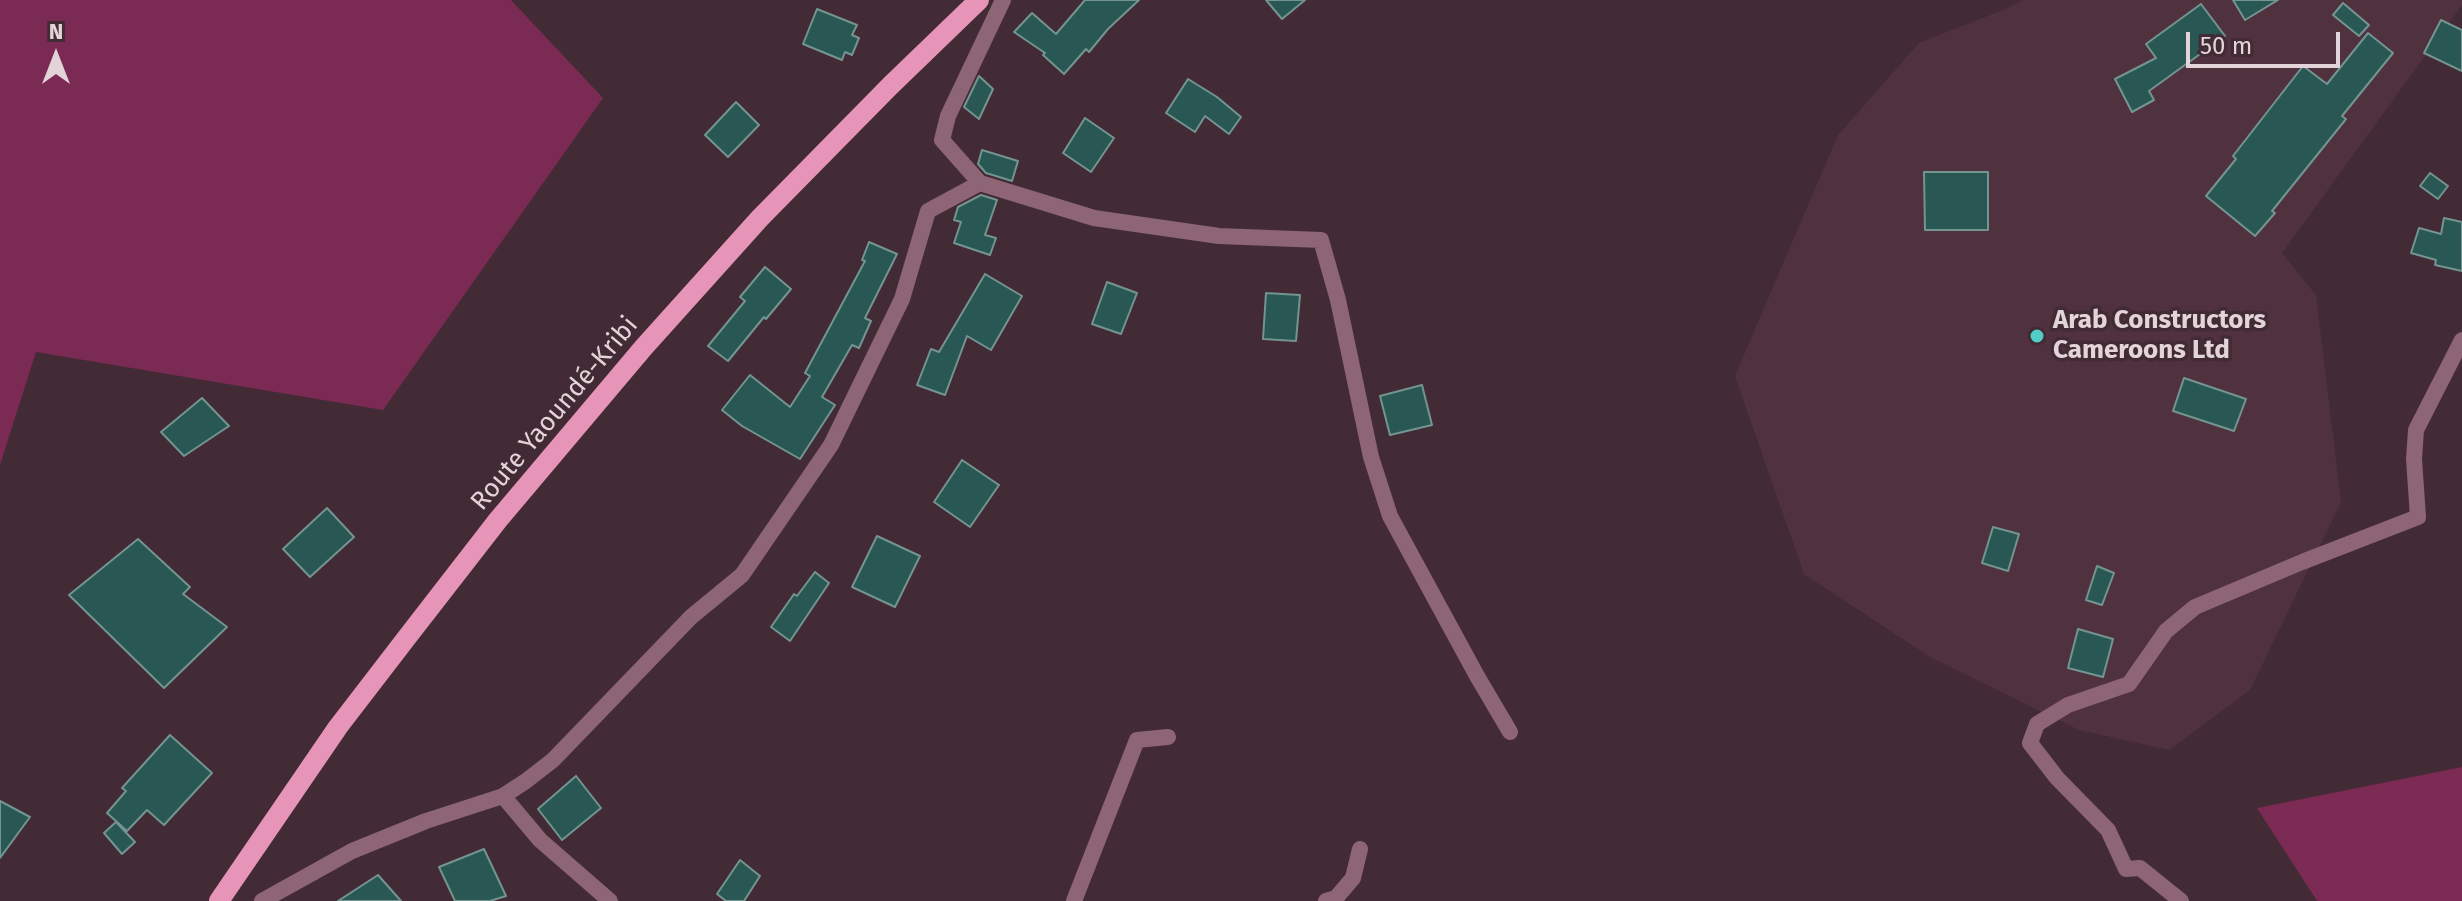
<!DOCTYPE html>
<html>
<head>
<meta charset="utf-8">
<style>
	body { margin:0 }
	#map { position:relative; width:2462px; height:901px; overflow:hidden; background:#422b34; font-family:"Fira Sans",sans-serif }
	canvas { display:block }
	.north { position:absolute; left:16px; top:16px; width:80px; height:80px; -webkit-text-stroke:6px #422b34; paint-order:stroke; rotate:0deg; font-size:22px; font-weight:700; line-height:32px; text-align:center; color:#e3d4da }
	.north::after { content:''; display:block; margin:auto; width:28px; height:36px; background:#e3d4da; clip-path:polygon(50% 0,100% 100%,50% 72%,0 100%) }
	.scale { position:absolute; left:2186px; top:32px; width:154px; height:36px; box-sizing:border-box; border:4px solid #e3d4da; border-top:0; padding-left:10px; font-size:24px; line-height:28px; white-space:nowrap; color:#e3d4da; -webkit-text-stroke:6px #422b34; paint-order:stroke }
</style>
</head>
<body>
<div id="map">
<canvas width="2462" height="901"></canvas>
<div class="north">N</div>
<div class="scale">50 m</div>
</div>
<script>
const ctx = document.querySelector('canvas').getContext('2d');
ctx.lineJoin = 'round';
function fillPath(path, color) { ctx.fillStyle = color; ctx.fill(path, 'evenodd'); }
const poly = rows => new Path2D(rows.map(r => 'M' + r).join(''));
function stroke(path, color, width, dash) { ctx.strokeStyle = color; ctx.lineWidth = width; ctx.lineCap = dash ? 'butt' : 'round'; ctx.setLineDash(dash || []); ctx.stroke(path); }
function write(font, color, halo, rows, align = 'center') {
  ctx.font = font + ' "Fira Sans",sans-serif'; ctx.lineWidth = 7; ctx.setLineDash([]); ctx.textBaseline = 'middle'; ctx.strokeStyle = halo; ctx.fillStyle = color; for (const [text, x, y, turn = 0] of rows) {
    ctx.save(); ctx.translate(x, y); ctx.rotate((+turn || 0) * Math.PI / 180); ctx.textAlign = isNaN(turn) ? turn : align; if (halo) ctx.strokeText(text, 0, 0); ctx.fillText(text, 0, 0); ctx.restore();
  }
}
fillPath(poly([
	[2023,0,2462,0,2462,5,2282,253,2316,295,2341,502,2250,690,2169,750,2079,730,1930,657,1804,574,1735,376,1838,135,1919,43,2008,8]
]), '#50323f');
fillPath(poly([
	[0,0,511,0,603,98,383,410,36,352,0,465],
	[2462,767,2462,901,2317,901,2257,808]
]), '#7b2b53');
const building = poly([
	[1085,0,1139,0,1108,29,1089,52,1086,49,1064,74,1043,55,1045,53,1014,32,1032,13,1056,34,1085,0],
	[1266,0,1305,0,1282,19,1266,0],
	[2233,0,2278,0,2245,20,2233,0],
	[2343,3,2369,25,2359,36,2333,15,2343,3],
	[2201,4,2225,36,2149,91,2154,100,2132,112,2115,79,2156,58,2146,44,2201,4],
	[817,9,857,25,852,35,859,38,852,55,845,52,842,60,803,44,817,9],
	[2441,20,2462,30,2462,71,2424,53,2441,20],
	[2368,33,2393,53,2342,116,2346,119,2272,211,2275,213,2255,236,2206,196,2236,159,2233,156,2303,66,2327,84,2368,33],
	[979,76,993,89,979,119,964,107,979,76],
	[1188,79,1217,97,1241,117,1229,134,1205,116,1195,132,1166,113,1188,79],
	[736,102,759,125,728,157,705,135,736,102],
	[1085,118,1114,138,1091,172,1063,153,1085,118],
	[982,150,1018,161,1012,181,986,173,978,164,982,150],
	[1924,172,1988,172,1988,230,1925,230,1924,172],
	[2430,173,2448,186,2438,199,2420,186,2430,173],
	[981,195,997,200,985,235,996,238,990,255,954,243,961,222,954,220,958,207,981,195],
	[2444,218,2462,222,2462,271,2435,265,2436,260,2411,253,2419,228,2441,234,2444,218],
	[869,242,897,254,865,318,871,321,859,348,852,345,822,397,835,405,800,459,742,426,722,410,750,375,790,407,810,376,805,373,865,261,862,260,869,242],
	[765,267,791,289,766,319,764,317,728,361,708,346,745,301,740,297,765,267],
	[985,274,1022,296,991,350,967,336,945,395,917,385,931,349,939,352,985,274],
	[1107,282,1137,293,1121,334,1092,324,1107,282],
	[1266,293,1300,295,1296,341,1263,339,1266,293],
	[2184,378,2246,399,2234,431,2173,411,2184,378],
	[1422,385,1432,425,1390,435,1380,396,1422,385],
	[202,398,229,426,184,456,161,432,202,398],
	[962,460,999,485,970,527,934,502,962,460],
	[327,508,354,537,310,577,283,549,327,508],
	[1993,527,2019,534,2008,571,1982,563,1993,527],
	[877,536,920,556,895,607,852,587,877,536],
	[138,539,190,587,183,594,227,627,164,688,69,595,138,539],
	[2097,566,2114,573,2102,605,2086,600,2097,566],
	[815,572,829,583,790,641,771,627,794,594,797,596,815,572],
	[2078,629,2113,639,2103,677,2068,668,2078,629],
	[170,735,212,773,164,825,147,810,127,831,107,813,126,791,122,788,170,735],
	[576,776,601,808,562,840,538,809,576,776],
	[0,801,30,817,0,858,0,801],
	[116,822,135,842,122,854,104,833,116,822],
	[484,849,506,896,490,901,455,901,439,867,484,849],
	[740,860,760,876,744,901,726,901,717,894,740,860],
	[378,875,401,901,338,901,378,875]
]);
fillPath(building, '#295754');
stroke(building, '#739491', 2);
stroke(poly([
	[1003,0,948,116,942,140,980,183,1094,218,1219,236,1321,240,1338,300,1371,457,1390,516,1477,676,1510,732],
	[503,796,540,840,610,901],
	[262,901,352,851,426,821,503,796,526,781,553,760,691,617,742,575,831,445,902,299,928,211,980,183],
	[1074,901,1137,740,1168,737],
	[1326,901,1336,898,1353,878,1360,849],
	[2181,901,2140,868,2126,869,2108,830,2057,778,2030,743,2037,724,2068,705,2129,684,2166,631,2195,607,2302,562,2418,517,2414,459,2416,430,2462,340]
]), '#8d6575', 16);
stroke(poly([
	[219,901,338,727,408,636,498,520,644,347,760,218,890,86,979,0]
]), '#e694b7', 20);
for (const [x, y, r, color] of [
	[2037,336,8,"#54cdc7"]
]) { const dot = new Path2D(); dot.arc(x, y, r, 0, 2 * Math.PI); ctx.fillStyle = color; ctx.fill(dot); stroke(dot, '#422b34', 3); }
write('bold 26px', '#e3d4da', '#422b34', [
	["Arab Constructors",2053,321],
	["Cameroons Ltd",2053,351]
], 'left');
write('26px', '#e3d4da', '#422b34', [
	["Route Yaoundé-Kribi",555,414,-50]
]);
</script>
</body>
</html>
